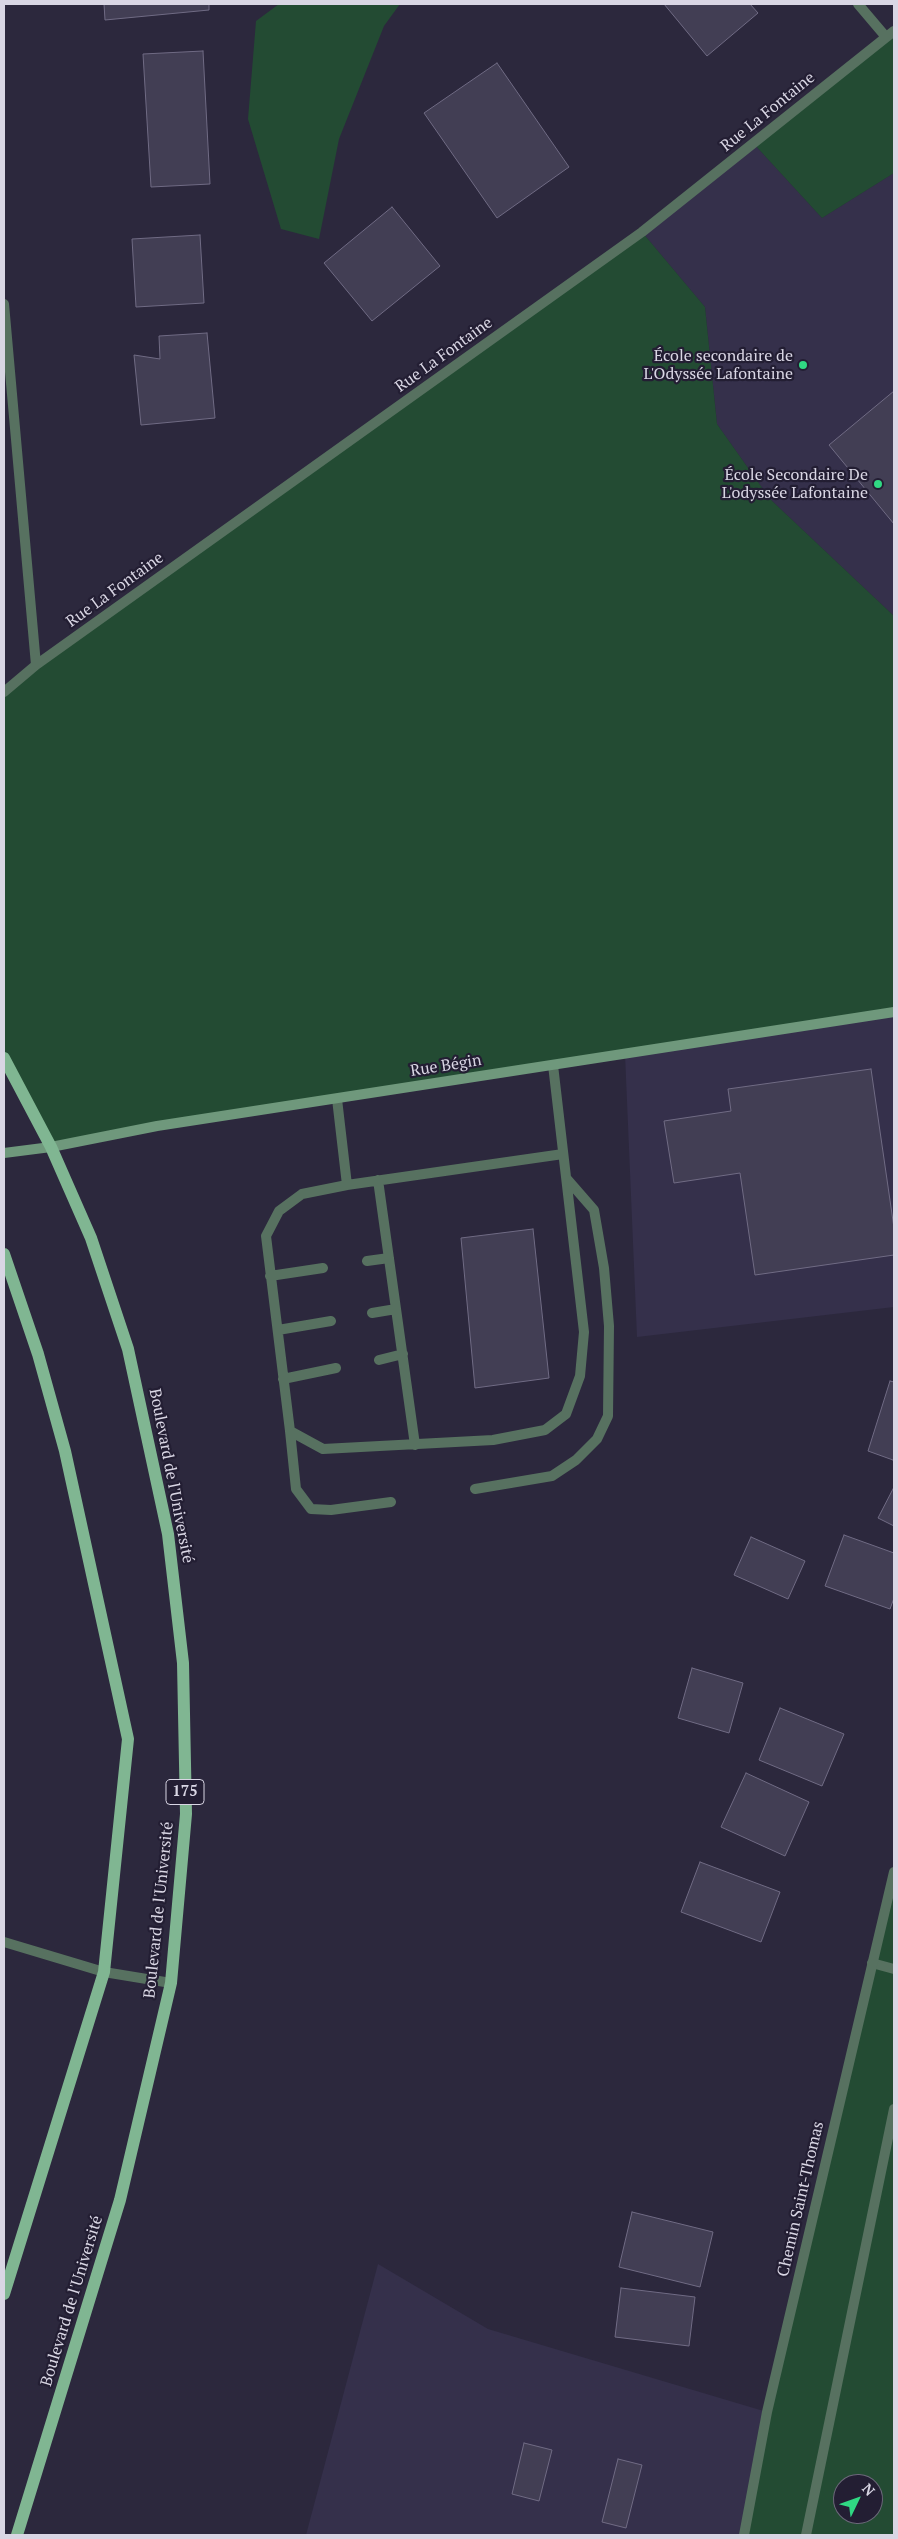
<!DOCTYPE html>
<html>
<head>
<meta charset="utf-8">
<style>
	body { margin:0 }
	#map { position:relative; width:898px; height:2539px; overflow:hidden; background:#2c283d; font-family:"PT Serif",serif }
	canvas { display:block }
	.frame { position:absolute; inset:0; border:5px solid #d9d6e4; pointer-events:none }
	.north { position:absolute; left:833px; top:2474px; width:50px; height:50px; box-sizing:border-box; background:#231e33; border:1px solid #6c687a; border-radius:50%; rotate:48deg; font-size:14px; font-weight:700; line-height:20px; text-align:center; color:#d9d6e4 }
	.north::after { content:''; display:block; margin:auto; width:18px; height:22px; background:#30d883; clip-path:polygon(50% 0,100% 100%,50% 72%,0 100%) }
</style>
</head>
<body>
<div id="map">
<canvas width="898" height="2539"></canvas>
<div class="frame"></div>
<div class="north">N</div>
</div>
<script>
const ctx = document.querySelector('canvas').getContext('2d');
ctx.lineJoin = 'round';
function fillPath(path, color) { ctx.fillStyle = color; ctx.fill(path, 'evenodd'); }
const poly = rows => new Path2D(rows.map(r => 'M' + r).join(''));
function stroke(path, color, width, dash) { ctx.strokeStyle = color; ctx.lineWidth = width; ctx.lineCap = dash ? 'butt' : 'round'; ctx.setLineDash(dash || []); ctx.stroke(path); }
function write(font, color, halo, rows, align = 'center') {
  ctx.font = font + ' "PT Serif",serif'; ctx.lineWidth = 4.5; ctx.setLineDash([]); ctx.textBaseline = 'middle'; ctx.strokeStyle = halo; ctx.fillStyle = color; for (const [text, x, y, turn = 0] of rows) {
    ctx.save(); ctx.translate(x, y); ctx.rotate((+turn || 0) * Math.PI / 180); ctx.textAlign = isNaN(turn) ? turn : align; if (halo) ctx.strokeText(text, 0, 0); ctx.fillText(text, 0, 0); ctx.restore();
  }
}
fillPath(poly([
	[753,143,822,218,894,173,894,616,770,499,717,424,705,307,642,232],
	[894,1012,894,1307,637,1337,625,1054],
	[378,2264,488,2329,767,2412,744,2535,306,2535]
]), '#35304b');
fillPath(poly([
	[279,4,400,4,384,26,339,139,319,239,281,229,248,119,256,21],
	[894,31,894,173,822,218,753,143],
	[642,232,705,307,717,424,770,499,894,616,894,1012,51,1147,4,1058,4,692],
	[894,1872,894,2535,742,2535],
	[843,2484,873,2484,873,2514,843,2514]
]), '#234b33');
const building = poly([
	[104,4,209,4,209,10,105,20,104,4],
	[664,4,750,4,758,13,707,56,664,4],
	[203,51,210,184,151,187,143,54,203,51],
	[497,63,569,167,497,218,424,113,497,63],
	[392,207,440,266,372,321,324,263,392,207],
	[200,235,204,303,136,307,132,239,200,235],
	[207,333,215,418,141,425,134,355,160,359,159,336,207,333],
	[894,391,894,524,829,445,894,391],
	[871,1069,894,1228,894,1255,755,1275,740,1173,674,1183,664,1121,731,1111,728,1089,871,1069],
	[533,1229,549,1378,475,1388,461,1238,533,1229],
	[890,1381,894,1382,894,1462,893,1460,868,1451,890,1381],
	[894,1487,894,1526,878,1518,894,1487],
	[844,1535,894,1553,894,1598,890,1609,825,1586,844,1535],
	[751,1537,805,1561,788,1599,734,1575,751,1537],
	[692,1668,743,1683,729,1733,678,1718,692,1668],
	[780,1708,844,1734,822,1786,759,1760,780,1708],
	[746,1773,809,1802,785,1856,721,1827,746,1773],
	[700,1862,780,1892,761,1942,681,1912,700,1862],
	[632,2212,713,2232,700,2287,619,2267,632,2212],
	[621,2288,695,2297,689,2346,615,2337,621,2288],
	[524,2443,552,2450,539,2501,512,2494,524,2443],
	[618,2459,642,2465,626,2528,602,2522,618,2459]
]);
fillPath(building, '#423e54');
stroke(building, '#706b84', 1);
stroke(poly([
	[337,1099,347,1185,302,1194,279,1211,266,1236,290,1431,323,1449,493,1440,545,1430,566,1414,580,1376,584,1332,553,1065],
	[378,1180,415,1445],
	[347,1185,563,1154],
	[367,1261,389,1258],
	[270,1276,323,1268],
	[372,1313,396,1309],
	[278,1330,331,1321],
	[379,1360,403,1354],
	[283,1379,336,1368],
	[290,1431,296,1489,311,1509,331,1510,391,1502],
	[475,1489,552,1476,576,1460,597,1439,608,1416,609,1326,604,1268,594,1210,567,1179],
	[4,1942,104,1972,171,1983],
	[872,1963,894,1969],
	[806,2535,894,2109]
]), '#577160', 10);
stroke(poly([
	[858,4,886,37],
	[4,304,36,665],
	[4,692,36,665,642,232,894,31],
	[744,2535,767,2412,894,1872]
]), '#577160', 10);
stroke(poly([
	[4,1153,51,1147,157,1126,894,1012]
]), '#6f987c', 10);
stroke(poly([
	[4,1058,51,1147,91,1238,128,1349,168,1534,183,1663,186,1814,171,1983,120,2200,17,2535],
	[4,1254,38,1354,65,1451,128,1739,104,1972,4,2294]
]), '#80b692', 12);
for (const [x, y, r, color] of [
	[803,365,5,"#30d883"],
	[878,484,5,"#30d883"]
]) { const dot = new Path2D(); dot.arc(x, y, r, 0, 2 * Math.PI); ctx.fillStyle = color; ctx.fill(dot); stroke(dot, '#231e33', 2); }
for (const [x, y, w] of [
	[185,1792,38]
]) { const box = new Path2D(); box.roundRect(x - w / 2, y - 12.5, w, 25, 4); ctx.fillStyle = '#231e33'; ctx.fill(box); stroke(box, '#d9d6e4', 1); }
write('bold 15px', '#d9d6e4', null, [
	["175",185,1792]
]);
write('16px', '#d9d6e4', '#231e33', [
	["Rue La Fontaine",768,112,-39],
	["Rue La Fontaine",444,355,-36],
	["Rue La Fontaine",115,590,-36],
	["Rue Bégin",446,1066,-9],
	["Boulevard de l'Université",171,1476,79],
	["Boulevard de l'Université",159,1910,-84],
	["Chemin Saint-Thomas",801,2199,-77],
	["Boulevard de l'Université",72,2301,-73]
]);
write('16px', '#d9d6e4', '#231e33', [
	["École secondaire de",793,356],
	["L'Odyssée Lafontaine",793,374],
	["École Secondaire De",868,475],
	["L'odyssée Lafontaine",868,493]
], 'right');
</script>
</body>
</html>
